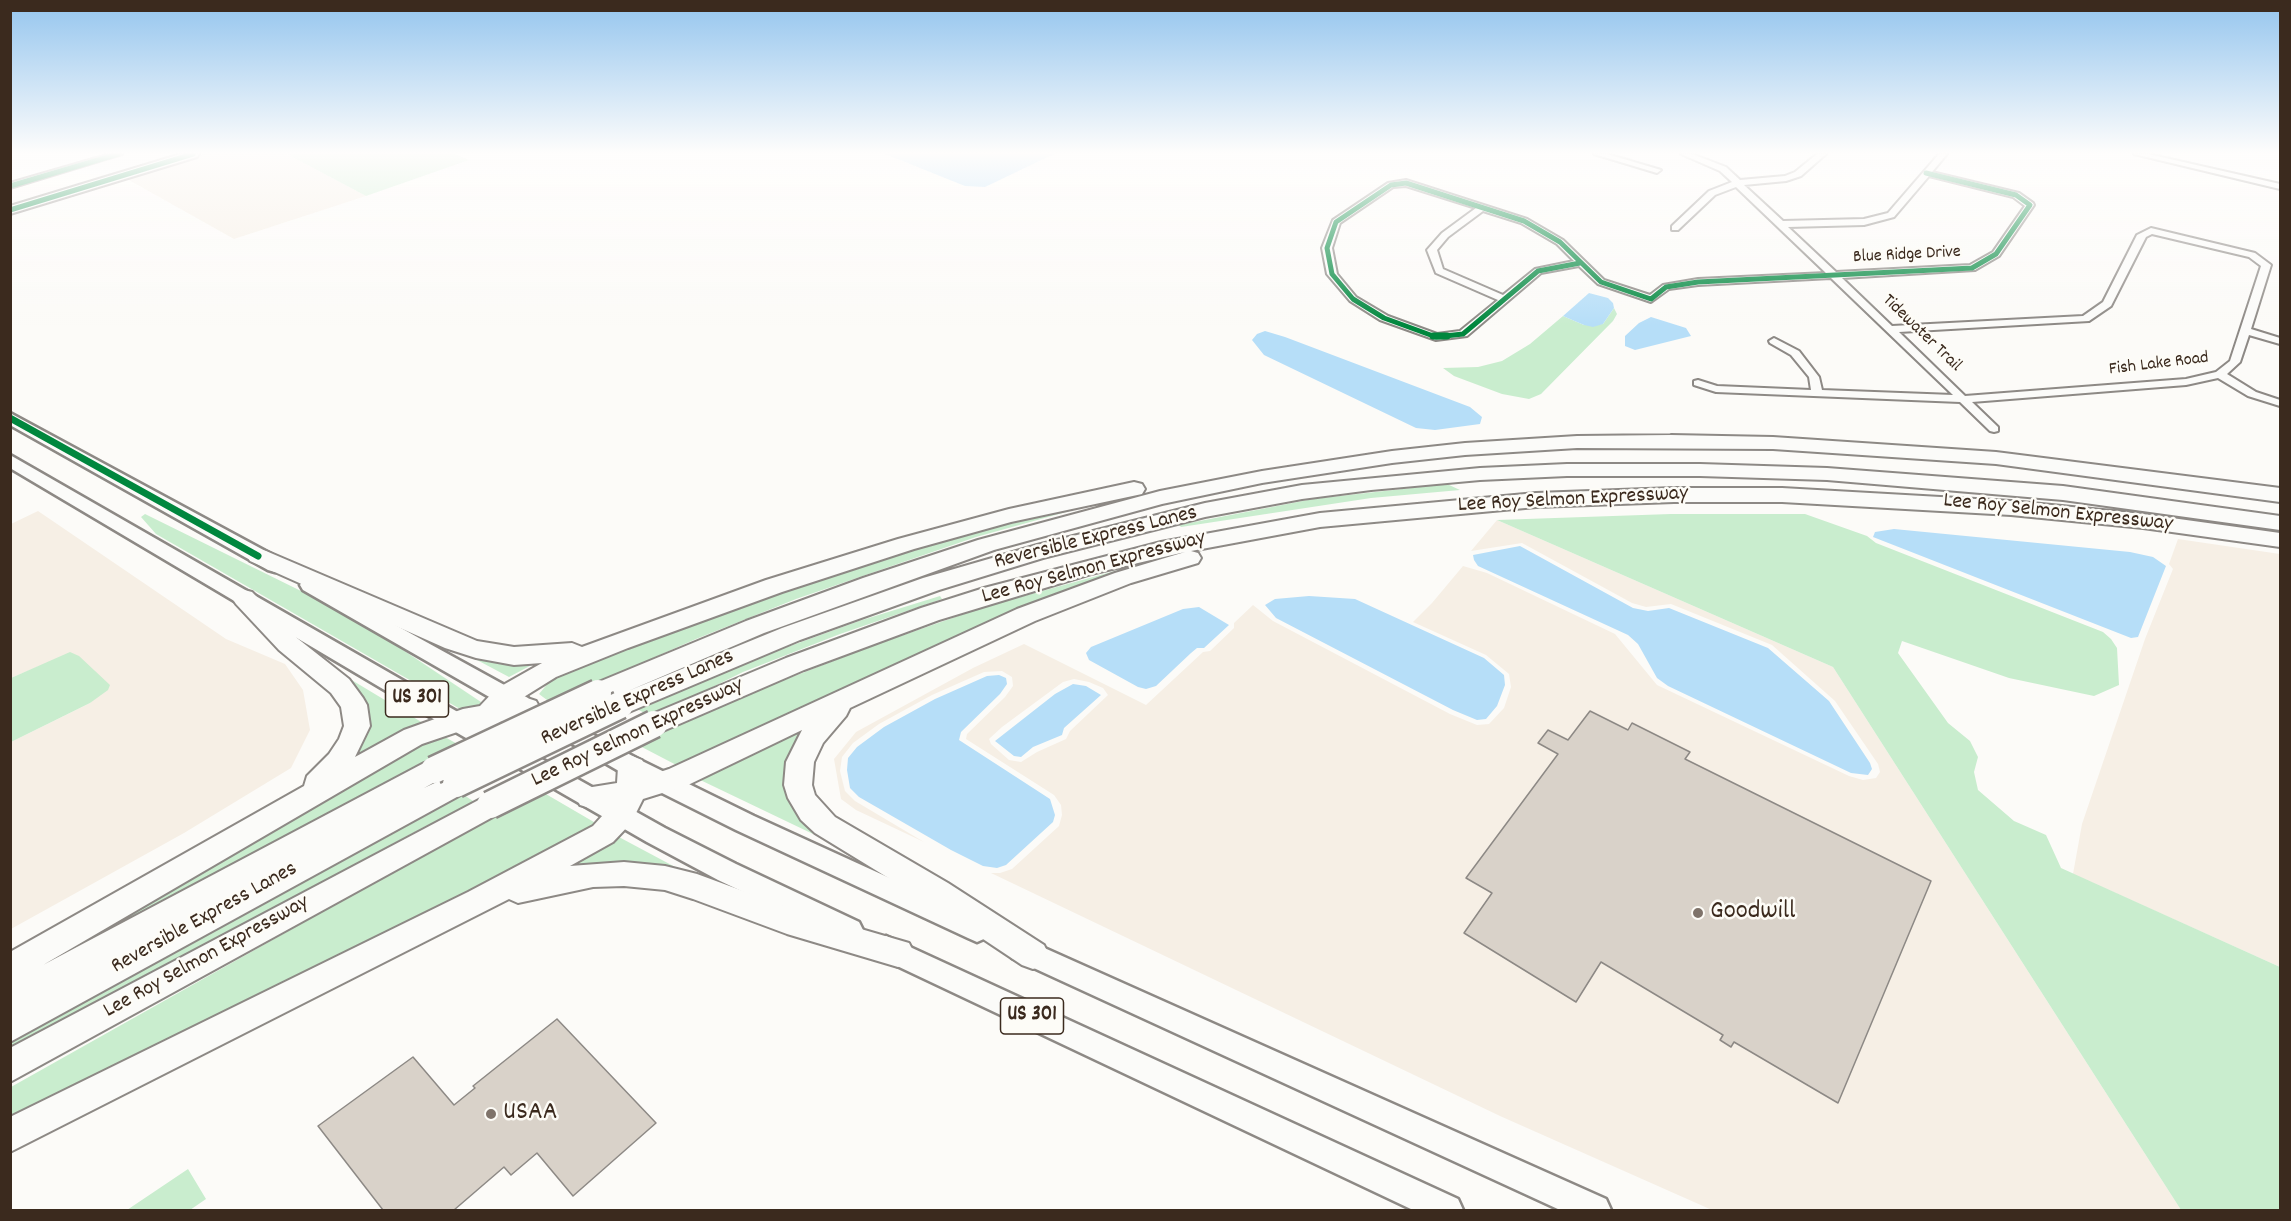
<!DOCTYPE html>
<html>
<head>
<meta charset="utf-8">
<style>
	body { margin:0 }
	#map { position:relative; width:2291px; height:1221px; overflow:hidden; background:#fcfbf8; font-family:Dekko,sans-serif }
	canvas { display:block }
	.frame { position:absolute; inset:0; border:12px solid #3b2a1e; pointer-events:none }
</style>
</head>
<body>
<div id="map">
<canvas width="2291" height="1221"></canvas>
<div class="frame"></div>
</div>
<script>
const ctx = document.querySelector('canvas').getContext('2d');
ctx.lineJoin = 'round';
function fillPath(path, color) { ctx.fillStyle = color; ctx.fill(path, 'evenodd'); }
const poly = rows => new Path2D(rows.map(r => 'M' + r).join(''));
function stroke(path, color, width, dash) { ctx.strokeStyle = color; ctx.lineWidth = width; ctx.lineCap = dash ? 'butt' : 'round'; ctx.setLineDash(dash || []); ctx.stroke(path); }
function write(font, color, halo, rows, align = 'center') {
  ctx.font = font + ' Dekko,sans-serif'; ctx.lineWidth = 5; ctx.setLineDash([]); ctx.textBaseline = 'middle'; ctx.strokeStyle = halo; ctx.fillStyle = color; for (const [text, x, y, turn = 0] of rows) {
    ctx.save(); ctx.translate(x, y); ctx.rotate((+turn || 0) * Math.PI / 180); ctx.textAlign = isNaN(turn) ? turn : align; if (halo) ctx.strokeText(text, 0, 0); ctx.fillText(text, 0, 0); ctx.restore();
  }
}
fillPath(poly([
	[205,154,287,154,366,196,234,239,127,179],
	[38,511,226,639,285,664,303,690,310,730,291,768,184,833,11,929,11,742,90,703,109,685,70,653,11,678,11,524],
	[1497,520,1833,667,2181,1210,1712,1210,1500,1116,991,873,1000,873,1012,869,1059,826,1062,815,1061,805,1054,795,966,739,967,734,1005,697,1013,686,1012,677,1002,671,984,672,932,695,879,724,853,743,842,757,840,771,845,791,855,801,924,842,856,810,841,799,834,759,856,732,973,668,1024,644,1146,705,1203,652,1210,651,1234,628,1234,623,1253,605,1273,621,1450,714,1477,725,1489,724,1504,708,1511,687,1509,674,1486,655,1413,622,1432,603,1463,566,1487,573,1615,634,1657,685,1849,776,1863,780,1876,778,1880,772,1878,764,1835,701,1772,645,1671,604,1646,607,1632,603,1522,543,1471,551],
	[1074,679,1089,682,1103,688,1108,695,1070,731,1066,739,1037,752,1021,762,1009,760,991,744,989,739,1002,727,1063,682],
	[2178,539,2280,554,2280,967,2073,874,2082,824,2145,639,2173,569,2169,564]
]), '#f6efe5');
fillPath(poly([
	[287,154,455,154,469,160,366,196],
	[1614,308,1617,314,1613,321,1541,394,1529,399,1502,394,1454,376,1443,368,1478,367,1502,361,1530,344,1563,316,1584,325,1603,324],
	[1447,484,1460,490,1371,498,1181,527,1179,525,1313,499],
	[1113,499,976,537,796,599,696,639,551,703,539,694,554,676,833,569,950,535],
	[145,514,301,591,394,644,481,702,480,705,460,709,156,534,141,517],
	[1671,514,1805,514,1867,536,1876,543,2103,632,2111,639,2117,648,2119,685,2094,696,2009,678,1902,641,1898,653,1948,723,1970,741,1978,757,1974,772,1978,790,2014,821,2046,835,2061,868,2280,967,2280,1210,2181,1210,1833,667,1497,520],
	[1133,566,1137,570,684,769,636,744,756,691,869,647,984,607],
	[940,596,942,599,840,634,743,672,652,717,637,709,768,654,859,621],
	[70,652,79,656,110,685,108,690,90,703,11,742,11,678],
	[484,655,541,660,509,677,477,660],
	[345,676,423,723,342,768,348,760],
	[811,719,797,751,820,828,813,834,694,777],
	[434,731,461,746,331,811,11,984],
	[539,790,599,825,11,1130,11,1087],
	[461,793,476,803,422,828,11,1049,11,1042,354,850],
	[617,836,692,876,553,869],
	[188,1169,206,1199,190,1210,127,1210]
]), '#c9edce');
fillPath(poly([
	[885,154,1054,154,985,187,965,186],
	[1589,293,1608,298,1613,303,1614,308,1603,324,1593,327,1584,325,1563,316],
	[1651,317,1686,328,1691,336,1635,350,1625,346,1625,336,1639,323],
	[1265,331,1285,337,1470,407,1482,417,1480,424,1435,430,1416,428,1264,355,1252,340,1257,334],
	[1894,529,2130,552,2153,557,2166,566,2138,637,2131,638,1873,537,1875,532],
	[1520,546,1633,608,1648,611,1669,608,1768,648,1829,701,1870,763,1872,769,1868,775,1851,773,1668,686,1657,678,1638,644,1628,635,1478,566,1474,560,1473,555],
	[1309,596,1355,599,1484,658,1504,675,1505,685,1497,706,1486,719,1477,720,1453,710,1276,618,1265,605,1275,599],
	[1199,607,1229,625,1204,648,1197,648,1191,653,1156,686,1146,689,1138,687,1089,660,1086,653,1091,647,1183,609],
	[999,675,1006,678,1007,684,1000,694,961,732,959,740,1050,799,1055,815,1053,822,1006,865,997,868,983,866,951,850,859,797,850,788,847,770,848,758,857,747,884,727,935,699,987,676],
	[1073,684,1086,686,1101,695,1064,728,1062,735,1033,747,1021,757,1014,756,995,741,1055,694]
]), '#b6def8');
const building = poly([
	[1590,711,1628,730,1632,723,1690,752,1685,759,1931,881,1838,1103,1734,1042,1731,1047,1720,1040,1723,1035,1601,962,1576,1002,1464,933,1492,893,1466,878,1558,754,1538,743,1548,730,1568,740,1590,711],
	[557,1019,656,1123,573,1196,537,1153,511,1175,504,1167,454,1210,383,1210,318,1126,413,1057,454,1105,475,1088,473,1086,557,1019]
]);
fillPath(building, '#d9d2c9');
stroke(building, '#8d8985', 1.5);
const street = poly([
	[110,154,122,154,10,188,10,183,110,154],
	[1594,154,1607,154,1661,170,1657,173,1594,154],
	[1681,154,1692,154,1726,167,1740,180,1785,176,1795,172,1817,154,1826,154,1801,176,1786,181,1744,185,1783,221,1864,219,1888,213,1939,154,1947,154,1932,172,2019,193,2033,203,2034,205,1999,256,1975,270,1842,278,1892,326,2083,316,2103,302,2137,235,2151,228,2255,253,2271,265,2251,329,2280,338,2280,344,2249,335,2240,362,2227,374,2256,392,2280,400,2280,406,2248,396,2218,378,2186,385,1972,402,1998,427,1998,431,1994,432,1990,431,1960,402,1716,392,1694,385,1694,381,1698,380,1717,386,1811,390,1809,377,1791,355,1770,343,1769,341,1774,338,1799,351,1819,377,1822,390,1953,395,1831,278,1698,285,1669,289,1651,302,1598,284,1579,266,1541,273,1467,336,1436,340,1380,320,1350,301,1327,274,1322,248,1333,220,1388,183,1406,180,1527,219,1563,240,1604,280,1650,295,1663,285,1698,279,1826,273,1736,187,1715,195,1678,230,1672,230,1672,226,1709,191,1732,182,1720,171,1681,154],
	[1929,176,2013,197,2025,206,1993,252,1970,265,1836,272,1788,227,1864,225,1894,217,1929,176],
	[1406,186,1476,208,1442,233,1427,250,1436,273,1498,300,1460,331,1437,334,1388,316,1356,297,1337,274,1332,248,1340,223,1393,187,1406,186],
	[1483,211,1521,223,1557,244,1574,261,1535,269,1503,295,1443,269,1437,250,1448,237,1483,211],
	[2152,234,2249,257,2261,266,2230,361,2216,372,2186,379,1965,396,1899,332,2089,321,2111,306,2146,237,2152,234],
	[2134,154,2148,154,2280,184,2280,189,2134,154]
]);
const secondary = poly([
	[181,154,199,154,197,157,10,214,10,206,181,154]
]);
const primary = poly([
	[10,413,282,560,285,565,282,570,275,572,268,570,10,425,10,413],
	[10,455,463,715,665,828,736,864,859,922,863,930,859,938,850,942,841,938,718,880,647,842,447,727,10,468,10,455],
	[310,578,528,698,531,704,528,710,520,712,512,710,303,590,300,585,303,580,310,578],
	[558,716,640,760,754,816,986,922,990,930,986,938,977,942,968,938,736,830,624,774,550,731,546,725,550,719,558,716],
	[886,936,1458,1199,1463,1210,1413,1210,876,956,872,948,876,940,886,936],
	[1022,938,1606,1199,1611,1210,1560,1210,1012,958,1008,950,1012,942,1022,938]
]);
const highway = poly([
	[1671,435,1773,437,1996,452,2280,488,2280,502,1996,464,1773,449,1577,448,1465,455,1392,463,1262,483,1162,504,994,550,764,633,607,700,598,702,589,700,585,693,589,686,746,621,863,578,978,540,1160,491,1262,471,1392,451,1465,443,1577,436,1671,435],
	[1567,464,1700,464,1827,468,2063,486,2280,516,2280,530,2063,500,1827,480,1700,476,1567,476,1480,480,1371,490,1302,499,1205,517,1043,558,939,590,800,640,629,712,620,715,611,712,607,705,611,698,782,628,923,578,1037,545,1205,503,1302,485,1480,468,1567,464],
	[1134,482,1142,484,1145,489,1142,494,1011,522,914,549,782,592,628,648,556,677,519,700,527,698,536,701,540,708,536,715,500,722,492,743,483,746,474,743,470,736,472,727,422,744,43,965,424,763,434,759,444,763,448,770,444,777,424,788,456,773,466,776,470,784,466,792,10,1042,10,982,14,980,10,982,10,952,304,786,307,776,329,754,339,739,344,726,341,707,331,693,279,650,236,604,232,598,236,592,244,590,252,592,297,638,349,679,363,698,367,705,370,726,355,757,404,730,463,709,480,706,496,689,542,663,514,665,476,658,445,648,250,561,247,556,250,551,258,549,266,551,477,641,514,647,572,643,582,647,766,580,898,539,1009,509,1134,482],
	[1674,488,1782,488,2011,501,2143,514,2280,533,2280,547,2143,528,2011,515,1782,502,1674,502,1536,507,1320,527,1191,551,1198,553,1201,558,1198,563,1131,583,1035,621,850,708,846,716,823,743,814,762,812,785,815,795,835,817,948,883,1044,945,1049,955,1044,965,1033,969,1022,965,926,901,815,833,801,820,788,798,784,785,786,762,802,730,688,785,643,799,631,823,613,842,570,866,624,862,665,866,697,874,789,908,909,943,914,953,909,963,898,967,787,934,693,899,665,890,624,886,593,887,518,903,509,899,10,1152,10,1117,468,892,593,826,612,805,590,808,580,805,576,797,580,789,617,783,618,767,622,760,632,756,642,760,646,767,645,777,669,769,1017,609,1115,573,1185,552,1091,574,939,620,804,670,663,731,654,734,645,731,641,724,645,717,786,658,921,608,984,588,1161,542,1320,513,1536,493,1674,488],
	[490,794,500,797,504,805,500,813,10,1082,10,1048,490,794]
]);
stroke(street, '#8d8985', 4);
stroke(secondary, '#8d8985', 4);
stroke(primary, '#8d8985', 5);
stroke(highway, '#8d8985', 4);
fillPath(street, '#fbfbf9');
fillPath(secondary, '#fbfbf9');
fillPath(primary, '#fbfbf9');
fillPath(highway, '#fbfbf9');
const highwayBridge = poly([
	[434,770,598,693],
	[456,784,620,705],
	[490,805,654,724]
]);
stroke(highwayBridge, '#8d8985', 31, []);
stroke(highwayBridge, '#fbfbf9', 26);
stroke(poly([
	[10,186,118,154],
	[10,210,193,154],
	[1580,263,1538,271,1463,334,1436,337,1384,318,1353,299,1332,274,1327,248,1336,222,1391,185,1406,183,1524,221,1560,242,1601,282,1651,299,1666,287,1698,282,1972,268,1996,254,2030,205,2016,195,1926,173]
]), '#00873e', 5);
stroke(poly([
	[1433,336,1447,336],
	[10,418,258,556]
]), '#00873e', 7);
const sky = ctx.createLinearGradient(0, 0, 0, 325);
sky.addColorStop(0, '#94c5ee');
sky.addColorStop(0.47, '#fefdfc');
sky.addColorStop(1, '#fefdfc00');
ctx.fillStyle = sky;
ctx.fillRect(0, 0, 2291, 325);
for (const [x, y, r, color] of [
	[1698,913,6,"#7f736a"],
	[491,1114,6,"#7f736a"]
]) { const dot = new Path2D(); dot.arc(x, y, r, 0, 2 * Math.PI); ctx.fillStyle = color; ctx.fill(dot); stroke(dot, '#fdfcf7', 2); }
write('18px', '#3b2a1e', '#fdfcf7', [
	["Blue Ridge Drive",1907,256,-3],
	["Tidewater Trail",1921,334,44],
	["Fish Lake Road",2159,365,-7]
]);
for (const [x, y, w] of [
	[417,699,63],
	[1032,1016,63]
]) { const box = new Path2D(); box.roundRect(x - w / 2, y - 18, w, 36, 4.5); ctx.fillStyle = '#fdfcf7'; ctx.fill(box); stroke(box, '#3b2a1e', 1.5); }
write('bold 21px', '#3b2a1e', null, [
	["US 301",417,699],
	["US 301",1032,1016]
]);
write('22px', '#3b2a1e', '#fdfcf7', [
	["Lee Roy Selmon Expressway",1573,501,-3],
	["Lee Roy Selmon Expressway",2058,514,6],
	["Reversible Express Lanes",1096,539,-14],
	["Lee Roy Selmon Expressway",1094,569,-15],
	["Reversible Express Lanes",638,699,-24],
	["Lee Roy Selmon Expressway",638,734,-25],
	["Reversible Express Lanes",205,919,-29],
	["Lee Roy Selmon Expressway",207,958,-29]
]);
write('27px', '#3b2a1e', '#fdfcf7', [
	["Goodwill",1710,913],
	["USAA",503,1114]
], 'left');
</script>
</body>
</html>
